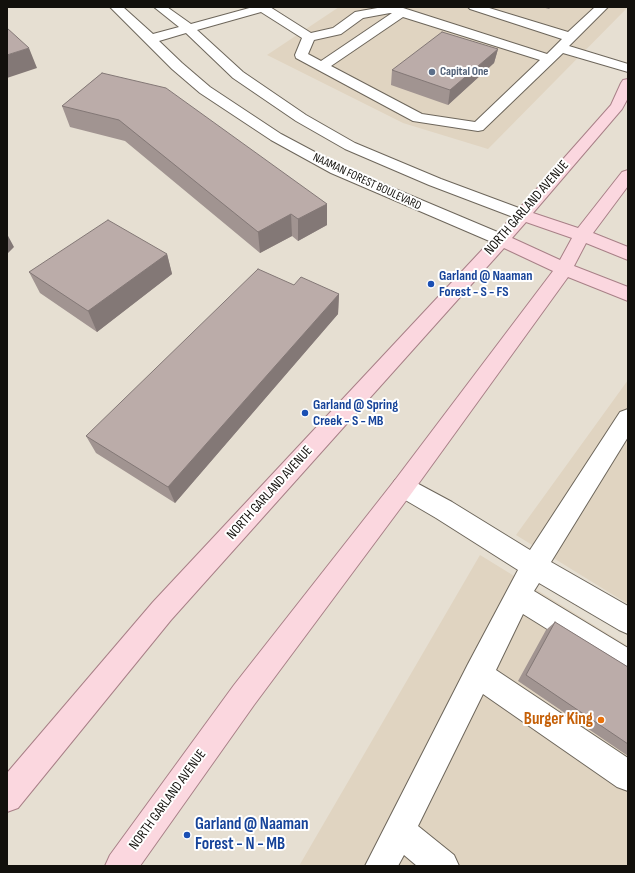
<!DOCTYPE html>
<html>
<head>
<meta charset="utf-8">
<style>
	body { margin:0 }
	#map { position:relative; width:635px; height:873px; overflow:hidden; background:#e6dfd2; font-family:"Sofia Sans Condensed",sans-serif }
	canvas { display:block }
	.frame { position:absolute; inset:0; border:8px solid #12100c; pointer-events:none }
</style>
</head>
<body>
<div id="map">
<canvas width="635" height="873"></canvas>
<div class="frame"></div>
</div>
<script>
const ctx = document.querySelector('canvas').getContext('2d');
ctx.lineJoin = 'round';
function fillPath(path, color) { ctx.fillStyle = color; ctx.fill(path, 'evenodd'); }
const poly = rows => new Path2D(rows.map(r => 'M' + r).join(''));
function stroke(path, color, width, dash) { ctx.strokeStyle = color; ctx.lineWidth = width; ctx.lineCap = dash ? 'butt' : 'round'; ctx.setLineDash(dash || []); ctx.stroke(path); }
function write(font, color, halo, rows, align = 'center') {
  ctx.font = font + ' "Sofia Sans Condensed",sans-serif'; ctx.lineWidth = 4; ctx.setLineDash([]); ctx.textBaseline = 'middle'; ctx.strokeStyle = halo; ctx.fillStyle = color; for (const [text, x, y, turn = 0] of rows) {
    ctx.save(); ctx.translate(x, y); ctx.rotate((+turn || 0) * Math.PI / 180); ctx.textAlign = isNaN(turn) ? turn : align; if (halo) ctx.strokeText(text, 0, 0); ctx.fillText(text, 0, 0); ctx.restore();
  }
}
fillPath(poly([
	[339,7,628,7,488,149,403,123,267,55],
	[628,380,628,604,516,535],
	[480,555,628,646,628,866,299,866]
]), '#e0d4c1');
const minor = poly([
	[110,7,123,7,153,34,179,27,154,7,167,7,191,24,253,7,270,7,311,33,333,28,355,12,383,7,400,7,547,54,562,39,470,9,468,7,486,7,568,32,595,7,608,7,569,46,628,64,628,72,563,53,483,130,478,131,413,121,296,58,295,55,302,38,261,12,197,30,243,72,306,115,355,143,441,179,527,211,529,215,527,219,521,220,429,185,345,149,296,121,233,78,186,33,159,41,182,63,210,87,281,134,343,167,507,236,510,240,507,244,501,246,331,173,271,140,200,93,172,69,110,7],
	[390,13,392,13,321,61,308,54,314,40,341,34,363,18,390,13],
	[403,17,540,60,475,122,422,114,331,66,403,17],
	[628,409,628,437,551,562,628,606,628,634,619,630,539,583,534,591,628,648,628,677,618,673,523,614,496,670,628,758,628,791,617,787,483,694,418,826,454,855,459,866,417,866,404,855,398,866,365,866,468,664,518,570,436,518,395,494,391,487,395,480,403,477,411,480,452,502,530,550,620,412,628,409]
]);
const major = poly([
	[628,79,628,98,622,109,533,213,578,228,622,172,628,170,628,186,593,233,628,247,628,260,586,243,574,266,628,287,628,301,568,277,411,494,254,705,140,866,105,866,110,855,234,685,395,480,553,271,504,248,171,620,18,808,7,812,7,773,153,602,495,236,611,105,621,83,623,80,628,79],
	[526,222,572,238,560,260,512,238,526,222]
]);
stroke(minor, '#6d665b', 2);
stroke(major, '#a88087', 2);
fillPath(minor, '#fff');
fillPath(major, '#fbd7df');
fillPath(poly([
	[542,7,551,7,549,9],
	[498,49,494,63,448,105,391,85,392,70],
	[102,73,327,204,327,225,298,241,292,236,260,253,125,141,70,127,62,106],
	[167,254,172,274,97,332,40,293,29,272],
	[294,285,339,294,338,314,175,503,96,453,86,436],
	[555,622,628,667,628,756,518,681,546,630]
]), '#a19491');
fillPath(poly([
	[29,48,37,68,7,78,7,55],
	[498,49,494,63,448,105,450,90],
	[327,204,327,225,298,241,298,219],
	[291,214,292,236,260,253,258,232],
	[7,234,14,247,7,254],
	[167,254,172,274,97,332,88,311],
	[339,294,338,314,175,503,168,487]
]), '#837876');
const building = poly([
	[7,28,29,48,7,55,7,28],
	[442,32,498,49,450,90,392,70,442,32],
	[102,73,166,88,327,204,298,219,291,214,258,232,119,120,62,106,102,73],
	[108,220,167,254,88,311,29,272,108,220],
	[258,269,294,285,301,277,339,294,168,487,86,436,258,269],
	[555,622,628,667,628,744,526,675,555,622]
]);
fillPath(building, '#bbaca9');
stroke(building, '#837876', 1);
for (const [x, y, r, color] of [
	[432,72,4,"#5c6f8a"],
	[431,284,4,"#1a4fb4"],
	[305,413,4,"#1a4fb4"],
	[601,720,4,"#e8710a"],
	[187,835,4,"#1a4fb4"]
]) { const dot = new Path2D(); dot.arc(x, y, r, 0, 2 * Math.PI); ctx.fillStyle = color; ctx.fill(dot); stroke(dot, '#fff', 1.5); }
write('bold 12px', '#4e5e75', '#fff', [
	["Capital One",440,72]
], 'left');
write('12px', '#12100c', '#fff', [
	["NAAMAN FOREST BOULEVARD",367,182,25]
]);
write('14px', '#12100c', '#fff', [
	["NORTH GARLAND AVENUE",527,208,-49],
	["NORTH GARLAND AVENUE",270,493,-48],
	["NORTH GARLAND AVENUE",168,800,-54]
]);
write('bold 14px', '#164399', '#fff', [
	["Garland @ Naaman",439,276],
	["Forest - S - FS",439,292],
	["Garland @ Spring",313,405],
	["Creek - S - MB",313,421]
], 'left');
write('bold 17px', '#c56008', '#fff', [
	["Burger King",593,720]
], 'right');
write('bold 17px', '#164399', '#fff', [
	["Garland @ Naaman",195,825],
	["Forest - N - MB",195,845]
], 'left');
</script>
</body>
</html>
